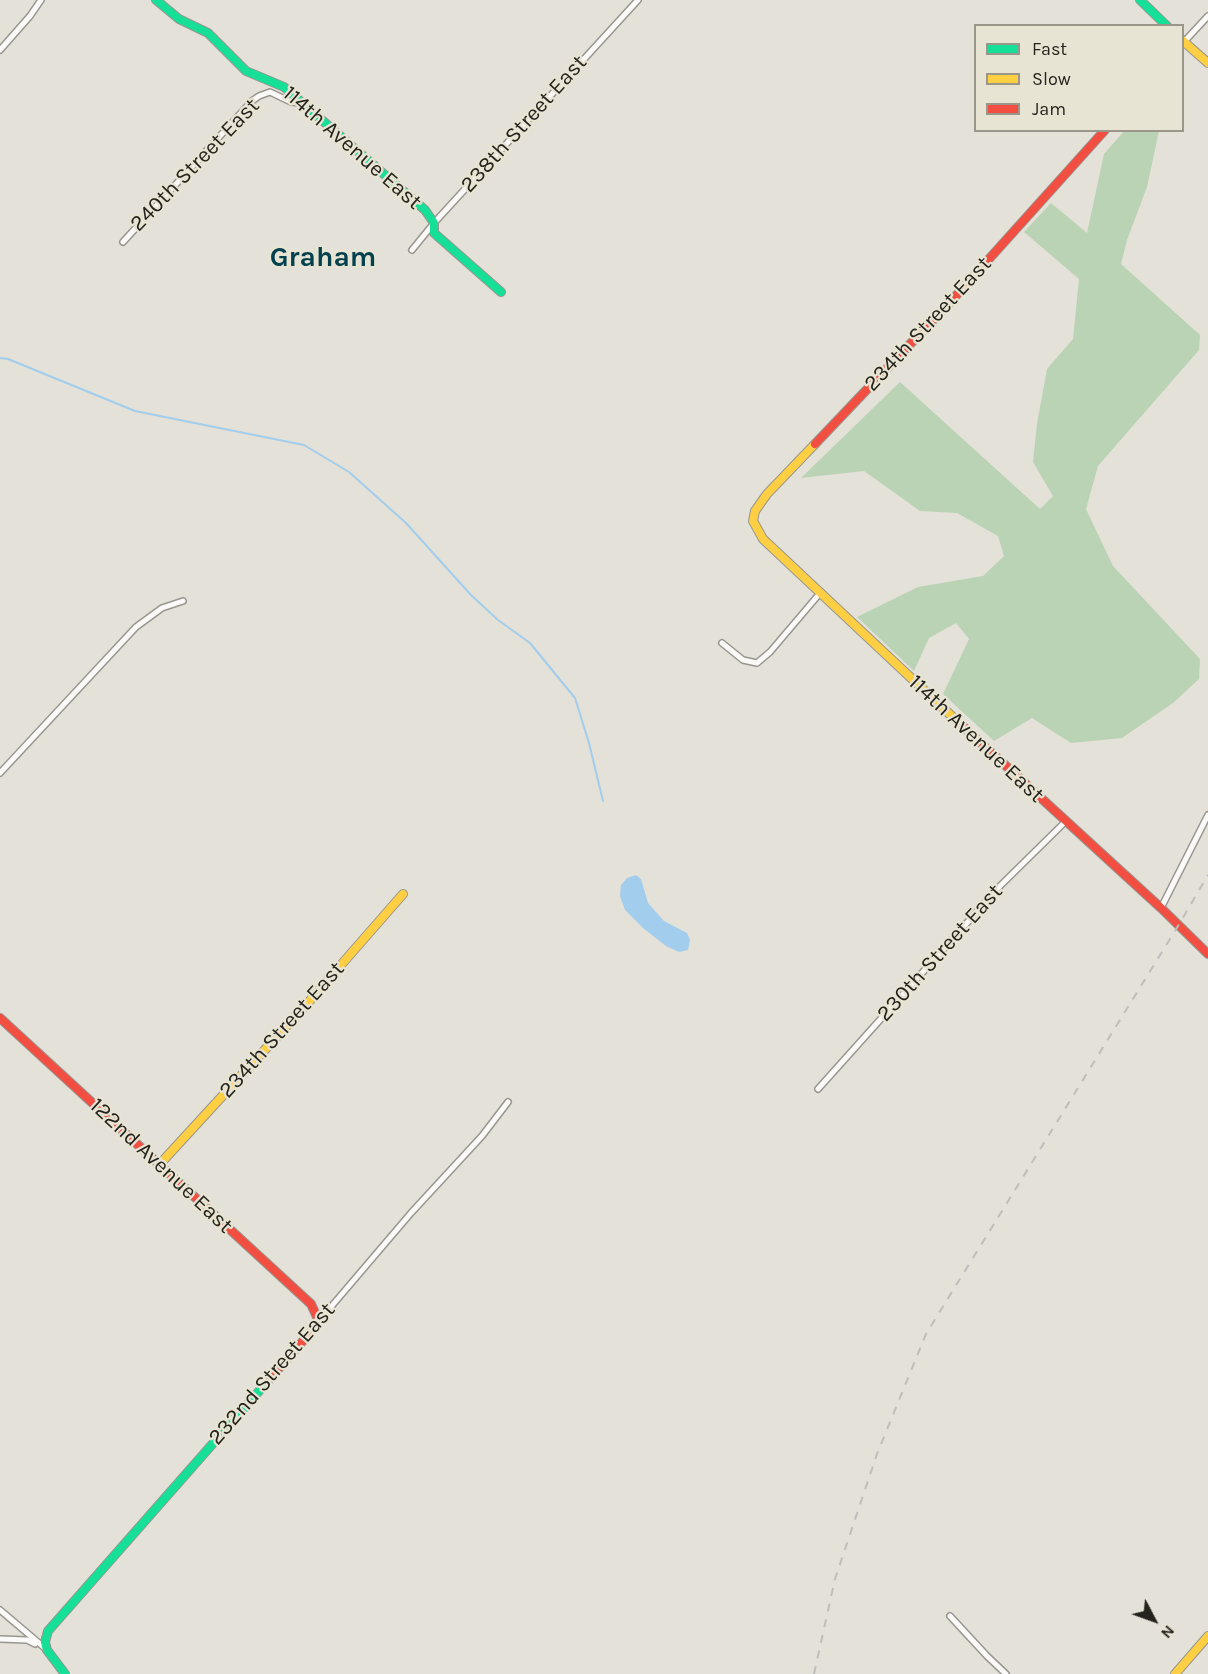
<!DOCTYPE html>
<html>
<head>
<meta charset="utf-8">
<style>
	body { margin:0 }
	#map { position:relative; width:1208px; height:1674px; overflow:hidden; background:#e3e1d8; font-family:Karla,sans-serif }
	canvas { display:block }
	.legend { position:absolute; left:974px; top:24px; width:210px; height:108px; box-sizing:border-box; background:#e8e4d3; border:2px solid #9a978a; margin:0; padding:8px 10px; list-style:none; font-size:18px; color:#25231d }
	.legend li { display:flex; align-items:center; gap:12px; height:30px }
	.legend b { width:30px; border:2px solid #9a978a }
	.north { position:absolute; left:1124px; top:1590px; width:60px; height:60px; -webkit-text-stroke:4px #e8e4d3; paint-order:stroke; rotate:131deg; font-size:16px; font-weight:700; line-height:24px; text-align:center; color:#25231d }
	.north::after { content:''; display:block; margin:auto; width:21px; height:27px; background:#25231d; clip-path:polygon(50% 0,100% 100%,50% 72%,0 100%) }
</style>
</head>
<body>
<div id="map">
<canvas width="1208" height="1674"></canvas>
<ul class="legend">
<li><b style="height:8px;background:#16e098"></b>Fast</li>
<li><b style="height:8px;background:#ffcf43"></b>Slow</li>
<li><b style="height:8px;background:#f24e42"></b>Jam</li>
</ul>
<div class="north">N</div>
</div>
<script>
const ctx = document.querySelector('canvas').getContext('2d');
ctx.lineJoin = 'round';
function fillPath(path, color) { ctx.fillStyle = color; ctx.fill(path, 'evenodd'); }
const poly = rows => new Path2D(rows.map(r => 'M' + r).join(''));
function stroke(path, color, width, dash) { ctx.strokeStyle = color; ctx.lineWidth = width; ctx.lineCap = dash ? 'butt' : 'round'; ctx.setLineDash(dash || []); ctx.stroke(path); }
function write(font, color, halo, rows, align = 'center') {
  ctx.font = font + ' Karla,sans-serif'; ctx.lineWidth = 4.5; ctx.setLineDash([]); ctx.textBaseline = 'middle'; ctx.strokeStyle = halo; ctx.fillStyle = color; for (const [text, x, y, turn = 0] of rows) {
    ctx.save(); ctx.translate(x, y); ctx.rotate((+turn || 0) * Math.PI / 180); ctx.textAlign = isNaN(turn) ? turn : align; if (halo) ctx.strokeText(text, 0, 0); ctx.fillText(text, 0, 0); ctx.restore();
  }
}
fillPath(poly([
	[1125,130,1159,131,1147,187,1127,240,1121,264,1200,335,1199,350,1098,466,1086,509,1113,566,1200,659,1199,679,1173,703,1122,738,1071,743,1032,718,994,741,943,694,969,639,956,623,929,638,914,671,857,617,918,587,983,576,1004,556,998,536,957,513,920,511,864,471,801,478,900,382,1040,509,1053,496,1033,462,1037,424,1047,369,1073,339,1079,279,1024,232,1051,203,1087,233,1104,154]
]), '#bbd3b5');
fillPath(poly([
	[636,875,641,879,648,903,664,921,687,933,690,940,688,950,679,952,666,946,643,928,625,910,620,896,621,885,627,878]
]), '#a3cdec');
stroke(poly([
	[0,358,8,359,135,411,304,445,349,472,406,523,471,595,498,620,530,643,575,698,589,743,603,801]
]), '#a3cdec', 2);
const street = poly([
	[1183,43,1208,16],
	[0,50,30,16,41,0],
	[123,242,252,101,259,96,270,92,291,102,301,103],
	[412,250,434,223,638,0],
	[722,643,743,660,757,663,770,652,821,592],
	[0,773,136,627,162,608,183,601],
	[1161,908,1208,815],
	[818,1089,1000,886,1065,822],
	[317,1317,330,1308,411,1213,482,1136,508,1102],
	[0,1610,46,1649],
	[950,1616,987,1656,1006,1674],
	[0,1639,27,1640,35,1644]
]);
const fast = poly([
	[156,0,179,19,208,33,246,71,284,87,425,210,434,223,434,233,501,292],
	[1140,0,1167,26],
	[65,1674,47,1650,45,1642,48,1631,267,1382]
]);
const slow = poly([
	[1182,40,1208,63],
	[815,444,767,494,755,511,753,521,763,539,958,722],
	[159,1165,306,1005,403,894],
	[1175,1674,1208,1636]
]);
const jam = poly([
	[815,444,953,299,1105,130],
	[958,722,1161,908,1208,954],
	[0,1018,311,1304,317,1317,316,1326,267,1382]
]);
stroke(street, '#98968f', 8);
stroke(fast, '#98968f', 10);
stroke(slow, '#98968f', 10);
stroke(jam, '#98968f', 10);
stroke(street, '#fbfaf9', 5);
stroke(fast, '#16e098', 8);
stroke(slow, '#ffcf43', 8);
stroke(jam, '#f24e42', 8);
stroke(poly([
	[814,1674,835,1579,877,1454,926,1334,1178,926,1208,875]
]), '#bebebb', 2, [8, 8]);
write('22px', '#25231d', '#e8e4d3', [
	["238th Street East",524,124,-48],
	["114th Avenue East",352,148,41],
	["240th Street East",195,165,-46],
	["234th Street East",928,324,-47],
	["114th Avenue East",976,739,43],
	["230th Street East",940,953,-48],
	["234th Street East",282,1030,-48],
	["122nd Avenue East",161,1166,43],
	["232nd Street East",272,1374,-49]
]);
write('bold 28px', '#03414e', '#e8e4d3', [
	["Graham",323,258]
]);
</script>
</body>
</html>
